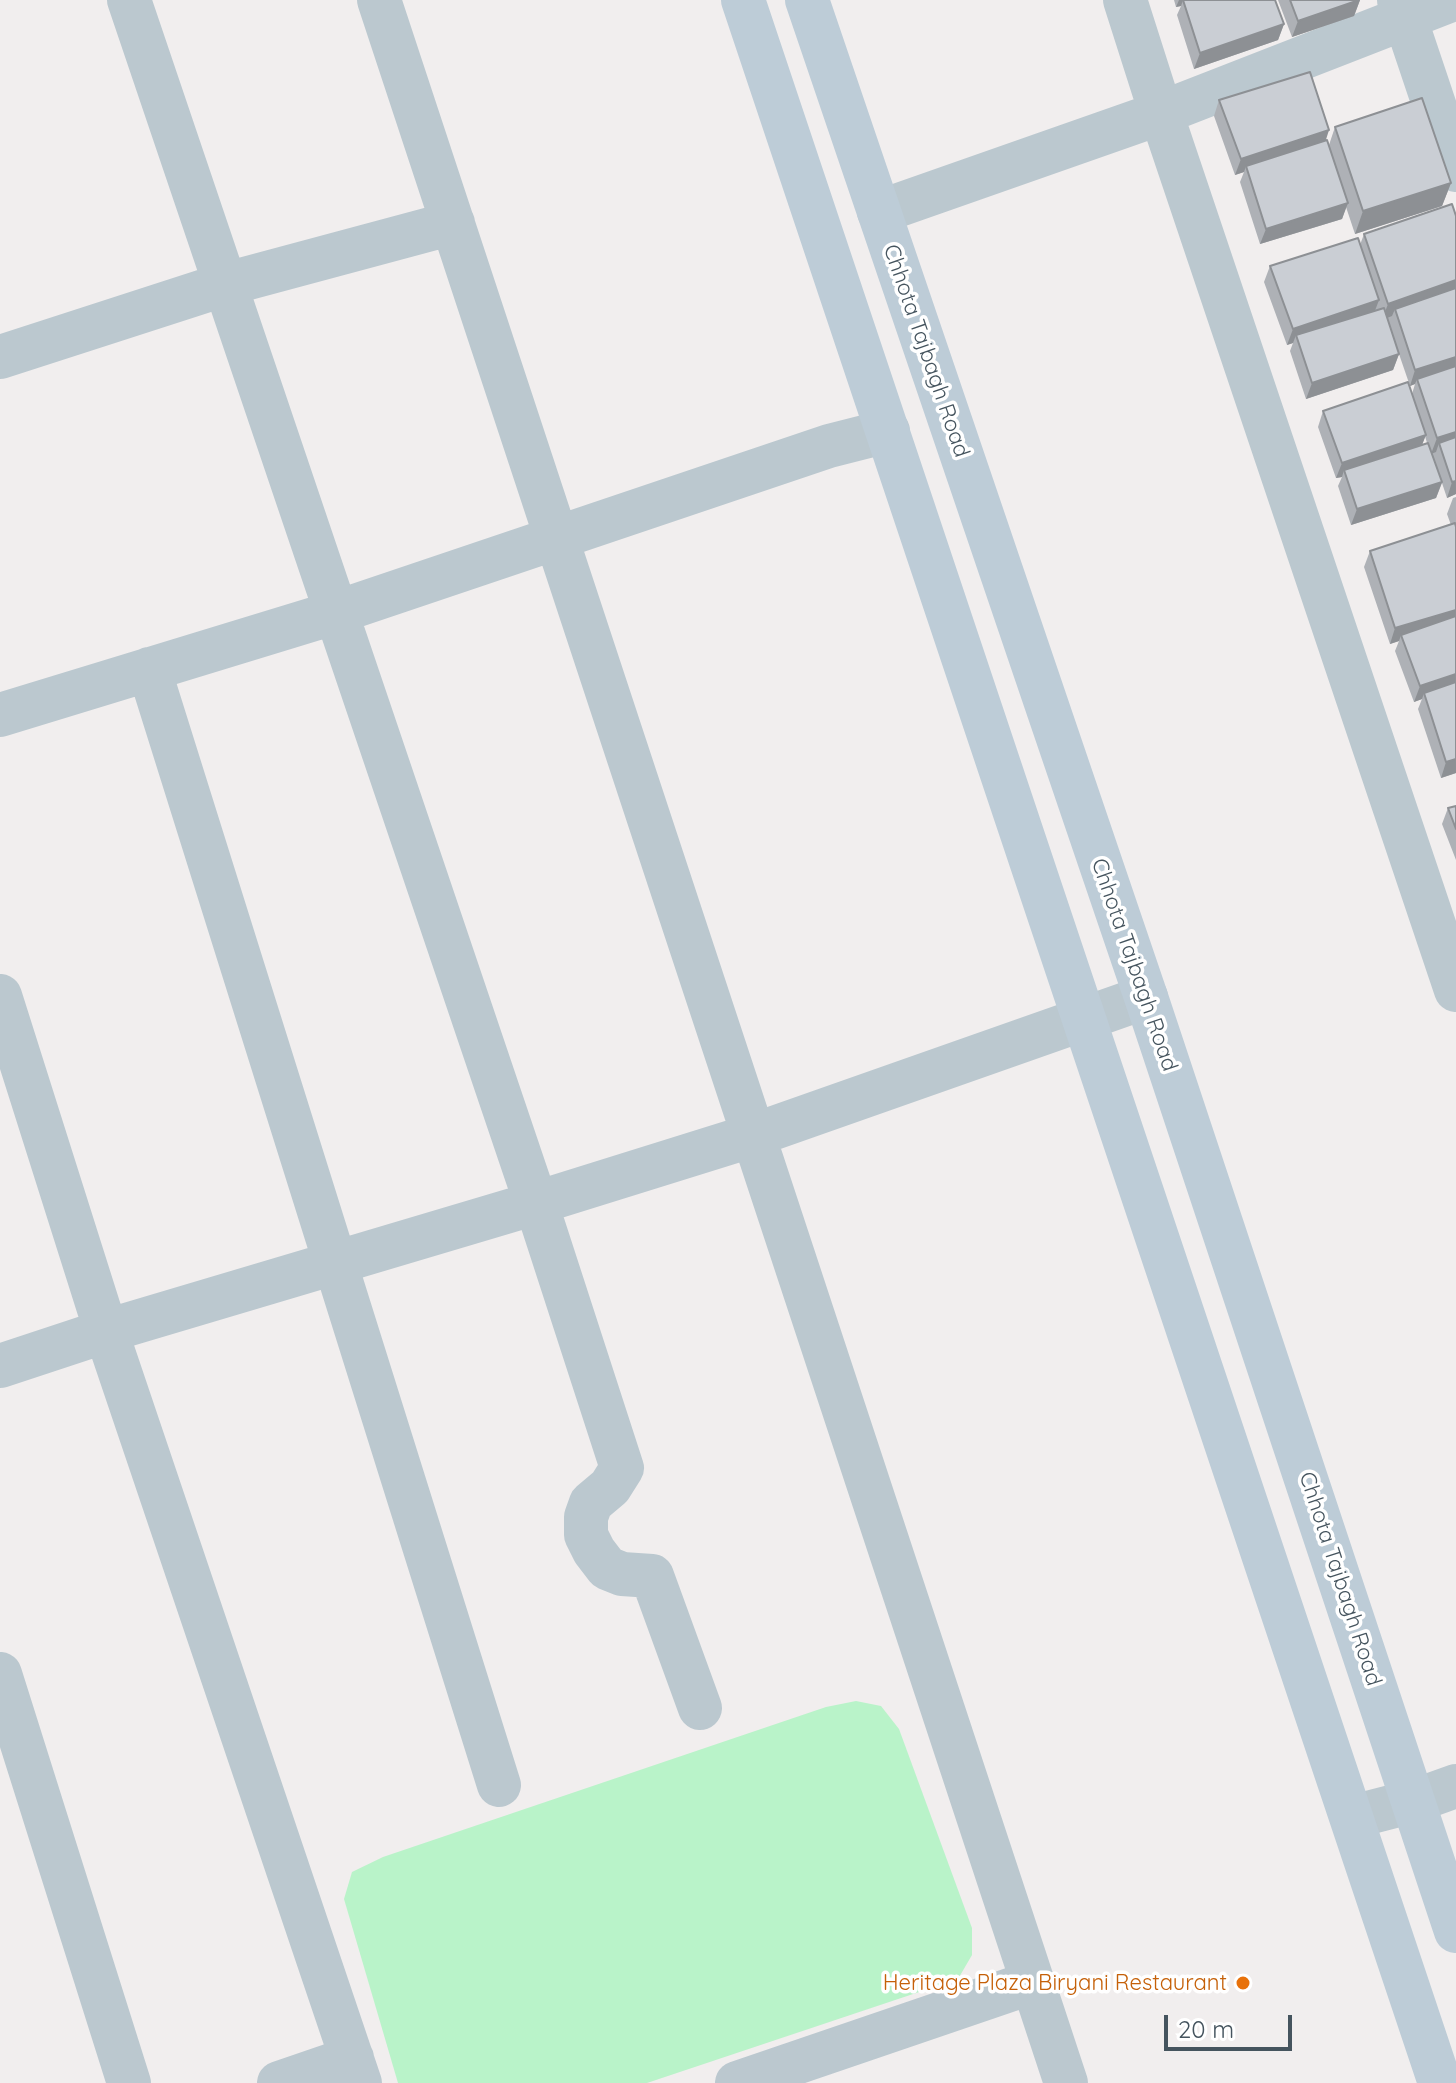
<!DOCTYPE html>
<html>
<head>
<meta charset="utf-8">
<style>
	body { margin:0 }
	#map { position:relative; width:1456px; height:2083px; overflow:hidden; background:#f1eeee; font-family:Quicksand,sans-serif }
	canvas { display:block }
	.scale { position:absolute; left:1164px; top:2015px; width:128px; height:36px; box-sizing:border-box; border:4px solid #45545e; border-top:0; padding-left:10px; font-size:24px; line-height:28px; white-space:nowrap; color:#45545e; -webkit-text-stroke:6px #fff; paint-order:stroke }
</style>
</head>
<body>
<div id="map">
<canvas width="1456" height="2083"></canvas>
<div class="scale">20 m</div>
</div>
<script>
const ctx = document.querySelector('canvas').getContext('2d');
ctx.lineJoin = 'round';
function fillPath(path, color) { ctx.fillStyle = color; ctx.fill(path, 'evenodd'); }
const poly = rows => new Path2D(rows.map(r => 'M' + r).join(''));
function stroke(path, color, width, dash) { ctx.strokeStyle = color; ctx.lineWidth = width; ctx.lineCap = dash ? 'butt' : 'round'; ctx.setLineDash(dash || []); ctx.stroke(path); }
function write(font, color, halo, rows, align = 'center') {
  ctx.font = font + ' Quicksand,sans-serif'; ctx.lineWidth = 7; ctx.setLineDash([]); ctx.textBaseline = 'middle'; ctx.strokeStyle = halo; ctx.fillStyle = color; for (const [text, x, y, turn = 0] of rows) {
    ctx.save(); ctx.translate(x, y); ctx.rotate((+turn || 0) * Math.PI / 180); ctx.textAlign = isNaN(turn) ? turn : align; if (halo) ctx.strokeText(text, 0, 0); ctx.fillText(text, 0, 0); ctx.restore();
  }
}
fillPath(poly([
	[856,1701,881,1706,899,1729,972,1928,972,1955,958,1979,647,2083,398,2083,344,1899,352,1872,383,1857,826,1707]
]), '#b9f3c9');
stroke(poly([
	[129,0,536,1203,622,1468,610,1487,591,1503,586,1517,586,1535,594,1551,607,1568,622,1574,652,1576,700,1708],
	[379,0,1066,2083],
	[1125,0,1161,113,1451,0],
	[1399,0,1456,170],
	[879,212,1161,113,1456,990],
	[0,357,226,284,453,223],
	[149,669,499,1785],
	[0,715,337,612,829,446,888,431],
	[0,996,106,1331,360,2083],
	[0,1366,106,1331,536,1203,754,1135,1146,997],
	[0,1674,129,2083],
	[1352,1817,1414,1801,1456,1786],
	[279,2083,352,2058],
	[737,2083,1033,1982]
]), '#bbc8cf', 44);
stroke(poly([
	[743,0,1440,2083],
	[807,0,1146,997,1456,1931]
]), '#bdccd7', 44);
fillPath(poly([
	[1174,0,1275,0,1284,24,1278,40,1194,69,1177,15,1181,6,1176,7],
	[1278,0,1360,0,1354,16,1292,37],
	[1219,100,1326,140,1329,145,1335,127,1451,183,1442,206,1355,234,1346,207,1342,219,1260,244,1240,182,1244,172,1235,175,1214,116],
	[1456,216,1456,494,1447,498,1442,483,1436,498,1351,525,1338,486,1342,477,1336,478,1318,427,1323,411,1412,394,1415,384,1410,386,1399,354,1393,370,1306,399,1290,351,1293,343,1287,345,1264,282,1270,266,1360,245,1364,234],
	[1425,436,1427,443,1422,445],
	[1456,497,1456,773,1441,778,1418,709,1422,699,1414,702,1395,651,1399,641,1390,644,1364,567,1370,551,1451,525,1447,514,1453,498],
	[1456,806,1456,860,1442,824,1448,808]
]), '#aeb1b6');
fillPath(poly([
	[1179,0,1183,0,1181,6,1176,7],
	[1360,0,1354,16,1292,37,1298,21],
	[1284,24,1278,40,1194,69,1200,53],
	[1329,130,1324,146,1246,166,1244,172,1235,175,1241,159],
	[1451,183,1442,206,1355,234,1363,211],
	[1348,203,1342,219,1260,244,1266,229],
	[1456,280,1456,294,1395,309,1392,316,1382,320,1388,304],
	[1379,300,1373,316,1296,335,1293,343,1287,345,1293,329],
	[1399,354,1393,370,1306,399,1312,383],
	[1456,357,1456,370,1417,379,1415,384,1410,386,1415,370],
	[1456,432,1456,446,1439,443,1436,452,1431,454,1437,438],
	[1426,435,1420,450,1344,470,1342,477,1336,478,1342,463],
	[1456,481,1456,494,1447,498,1452,482],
	[1442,482,1436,498,1351,525,1357,509],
	[1456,610,1456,624,1401,635,1399,641,1390,644,1395,628],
	[1456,674,1456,687,1424,693,1422,699,1414,702,1420,686],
	[1456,759,1456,773,1441,778,1446,762]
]), '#8d9094');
const building = poly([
	[1183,0,1275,0,1284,24,1200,53,1183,0],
	[1290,0,1359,0,1298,21,1290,0],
	[1310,72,1329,130,1241,159,1219,100,1310,72],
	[1422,98,1451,183,1363,211,1335,127,1422,98],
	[1327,140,1348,203,1266,229,1246,166,1327,140],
	[1452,204,1456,216,1456,280,1388,304,1364,234,1452,204],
	[1358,238,1379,300,1293,329,1270,266,1358,238],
	[1456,288,1456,357,1415,370,1395,309,1456,288],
	[1384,308,1399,354,1312,383,1296,335,1384,308],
	[1456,366,1456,432,1437,438,1417,379,1456,366],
	[1408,382,1426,435,1342,463,1323,411,1408,382],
	[1456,437,1456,481,1452,482,1439,443,1456,437],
	[1428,443,1442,482,1357,509,1344,470,1428,443],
	[1455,523,1456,527,1456,610,1395,628,1370,551,1455,523],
	[1456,616,1456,674,1420,686,1401,635,1456,616],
	[1456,682,1456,759,1446,762,1424,693,1456,682],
	[1456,806,1456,829,1448,808,1456,806]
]);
fillPath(building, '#caced4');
stroke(building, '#8d9094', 2);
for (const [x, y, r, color] of [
	[1243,1983,8,"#e8710a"]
]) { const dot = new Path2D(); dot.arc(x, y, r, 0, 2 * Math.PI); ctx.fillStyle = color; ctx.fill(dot); stroke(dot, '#fff', 3); }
write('22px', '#45545e', '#fff', [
	["Chhota Tajbagh Road",926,351,71],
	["Chhota Tajbagh Road",1134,965,71],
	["Chhota Tajbagh Road",1340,1579,72]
]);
write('22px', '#c56008', '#fff', [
	["Heritage Plaza Biryani Restaurant",1227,1983]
], 'right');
</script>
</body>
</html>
